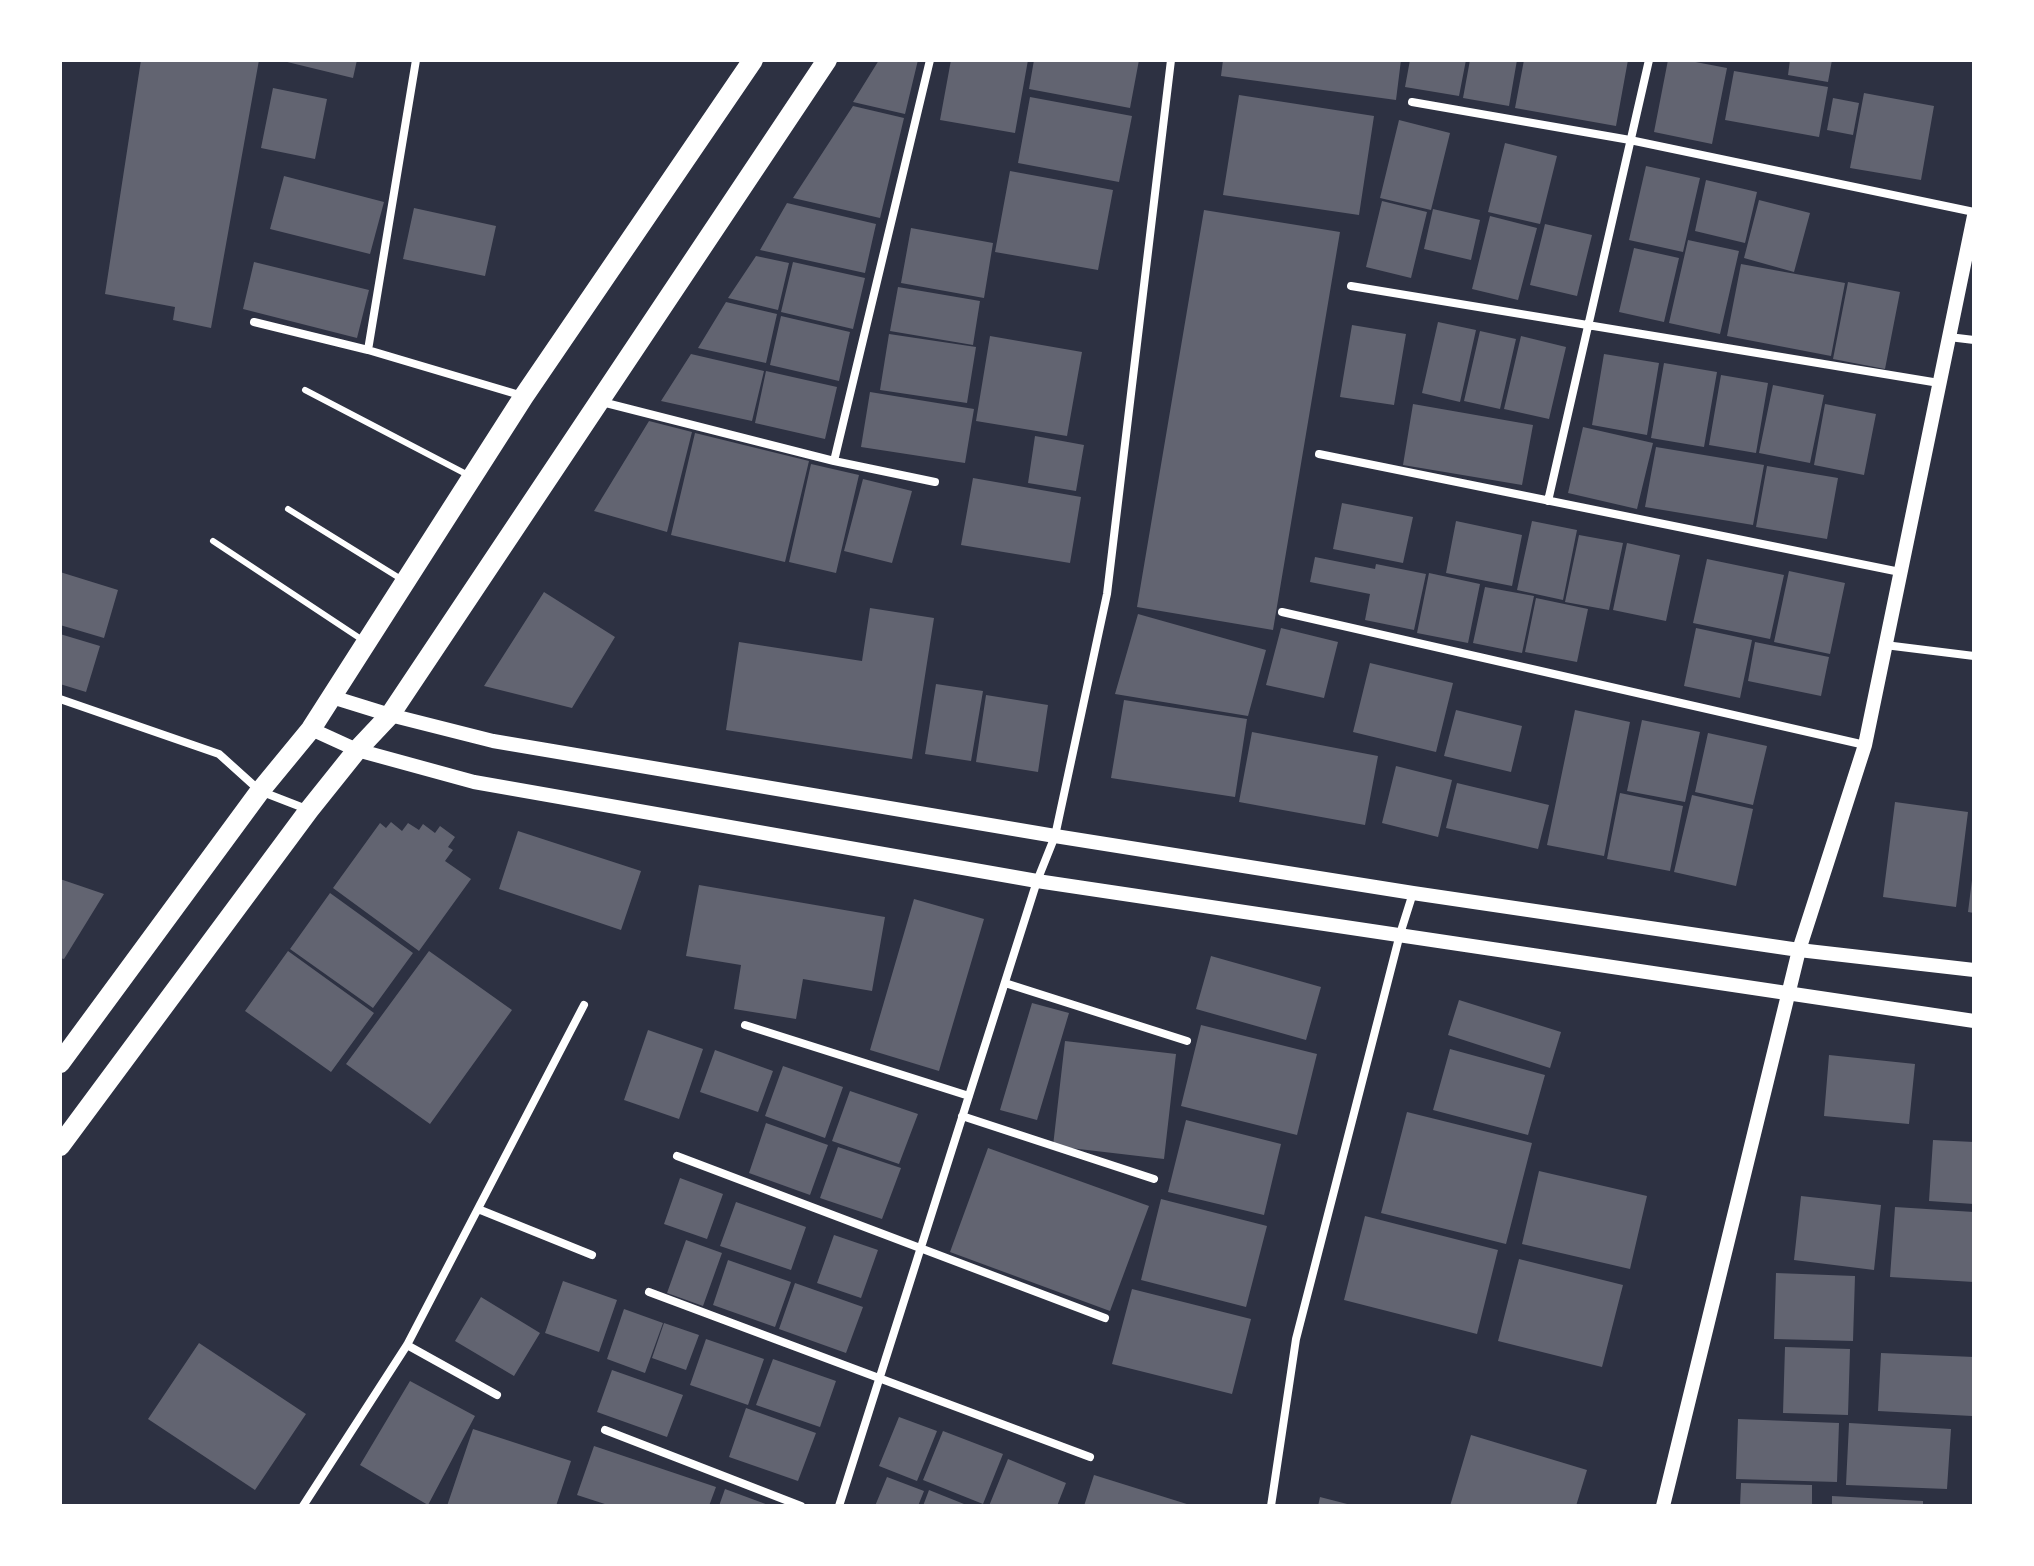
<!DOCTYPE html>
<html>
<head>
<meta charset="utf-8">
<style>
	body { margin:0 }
	#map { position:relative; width:2034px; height:1566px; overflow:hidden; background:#2d3142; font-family:Helvetica,sans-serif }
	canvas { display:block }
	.frame { position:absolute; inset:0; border:62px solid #fff; pointer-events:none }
</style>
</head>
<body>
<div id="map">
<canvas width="2034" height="1566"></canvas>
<div class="frame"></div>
</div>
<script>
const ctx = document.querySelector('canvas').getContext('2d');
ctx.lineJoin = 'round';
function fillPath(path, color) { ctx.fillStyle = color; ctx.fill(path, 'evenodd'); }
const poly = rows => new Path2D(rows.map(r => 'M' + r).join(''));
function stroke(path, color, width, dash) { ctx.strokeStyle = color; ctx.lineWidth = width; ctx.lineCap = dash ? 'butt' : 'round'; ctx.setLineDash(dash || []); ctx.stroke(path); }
fillPath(poly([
	[141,60,259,60,211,328,173,320,175,307,105,294],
	[279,60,357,60,353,78],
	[879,60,918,60,905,114,853,102],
	[951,60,1028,60,1015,133,940,120],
	[1034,60,1139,60,1130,108,1029,89],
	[1223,60,1401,60,1396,100,1221,76],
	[1410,60,1466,60,1459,96,1405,87],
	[1470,60,1517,60,1509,106,1463,98],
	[1524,60,1628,60,1616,126,1515,108],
	[1668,60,1685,60,1727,68,1712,144,1654,132],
	[1790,60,1832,60,1828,82,1788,75],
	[1734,71,1828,87,1819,137,1725,120],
	[273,88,327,99,315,159,261,148],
	[1864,93,1934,106,1921,180,1850,168],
	[1239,95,1374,116,1359,215,1223,195],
	[1030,97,1132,116,1119,182,1018,163],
	[1833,98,1859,103,1853,135,1827,130],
	[853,106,904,118,880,218,793,198],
	[1399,120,1450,133,1431,210,1380,198],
	[1505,143,1557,156,1540,224,1488,212],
	[1646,166,1700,178,1683,252,1629,240],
	[1010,171,1113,190,1098,270,995,252],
	[284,176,384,202,370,254,270,229],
	[1706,180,1757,192,1745,243,1695,231],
	[1759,200,1810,213,1794,272,1744,258],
	[1382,201,1427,212,1411,278,1366,267],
	[787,203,876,224,865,273,760,250],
	[414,208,496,226,485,276,403,259],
	[1433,209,1480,220,1471,260,1424,249],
	[1204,210,1340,232,1273,630,1137,607],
	[1490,216,1537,228,1518,300,1472,289],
	[1545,224,1592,235,1577,296,1530,285],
	[911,228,993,243,984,298,901,283],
	[1688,240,1739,251,1720,334,1669,323],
	[1634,248,1679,258,1664,322,1619,312],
	[756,256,789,263,778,310,728,298],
	[254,262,369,290,357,338,243,309],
	[793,262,865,278,853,329,781,312],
	[1741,264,1845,283,1831,356,1727,336],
	[1848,282,1900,292,1885,369,1833,359],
	[898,287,980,301,973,345,890,331],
	[726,302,777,314,766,363,698,348],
	[781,316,850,332,839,381,770,365],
	[1438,322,1476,330,1460,402,1422,393],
	[1352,325,1406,334,1394,405,1340,397],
	[1480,331,1516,339,1500,409,1464,401],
	[889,334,976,347,967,403,880,390],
	[990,336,1082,352,1067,436,976,421],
	[1521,336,1566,347,1549,419,1504,409],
	[691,354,764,371,752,421,661,401],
	[1604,354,1659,363,1647,435,1592,425],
	[1664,363,1717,372,1704,447,1651,438],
	[766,371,837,387,825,439,755,423],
	[1721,375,1768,383,1756,453,1709,445],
	[1773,385,1824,395,1810,463,1759,453],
	[870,392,974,409,965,463,861,447],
	[1413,404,1533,425,1522,485,1403,465],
	[1825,404,1876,414,1864,475,1814,465],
	[649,421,692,432,667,532,594,511],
	[1583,427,1653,443,1637,509,1568,493],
	[695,433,809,461,785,562,671,535],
	[1035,436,1084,445,1076,491,1028,483],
	[1656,447,1764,465,1753,525,1645,507],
	[811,464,859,475,836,573,789,562],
	[1767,466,1838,478,1827,539,1756,527],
	[973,478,1081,497,1070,563,961,545],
	[863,479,912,491,892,563,844,551],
	[1342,503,1413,517,1403,563,1333,549],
	[1456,521,1522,535,1512,586,1446,573],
	[1532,521,1577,530,1563,600,1517,590],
	[1579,535,1623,543,1609,610,1565,602],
	[1627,543,1680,555,1666,621,1613,610],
	[1315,557,1375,569,1376,564,1426,574,1414,630,1365,620,1370,594,1310,582],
	[1707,559,1784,575,1770,639,1693,623],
	[1789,571,1845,583,1830,654,1774,642],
	[60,572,118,590,104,638,60,625],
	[1429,573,1480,584,1468,643,1417,633],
	[1485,587,1534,596,1522,653,1473,643],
	[544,592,615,637,572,708,484,686],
	[1536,598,1588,609,1577,662,1525,652],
	[870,608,934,618,912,759,726,730,739,642,862,661],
	[1138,614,1266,650,1248,716,1115,694],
	[1281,628,1338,642,1324,698,1266,685],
	[1696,628,1752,640,1740,698,1684,686],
	[60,634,100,646,86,692,60,684],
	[1755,642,1829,657,1821,696,1748,681],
	[1370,663,1453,683,1436,752,1353,732],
	[936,684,983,691,971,761,925,754],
	[986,695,1048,705,1038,772,976,762],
	[1124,700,1247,719,1235,797,1111,778],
	[1456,710,1522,726,1511,772,1444,756],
	[1575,710,1630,722,1604,856,1547,845],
	[1642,720,1700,732,1685,802,1627,791],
	[1252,732,1378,756,1365,825,1239,802],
	[1708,733,1767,746,1753,805,1695,792],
	[1396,766,1452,780,1438,837,1382,823],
	[1457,783,1549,805,1538,849,1446,828],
	[1620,793,1683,806,1670,871,1607,859],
	[1692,795,1753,809,1736,886,1674,872],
	[1895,802,1968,812,1956,907,1883,897],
	[391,822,402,831,408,823,419,830,423,824,435,833,440,826,455,837,448,847,453,850,445,861,471,879,419,951,333,888,380,823,386,828],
	[518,831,641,871,621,930,499,889],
	[60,879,104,894,64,959,60,958],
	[1972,880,1974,881,1974,913,1968,912],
	[699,885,885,917,872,991,803,979,796,1019,734,1009,741,965,686,956],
	[330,893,413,953,373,1008,290,949],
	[914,899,984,919,939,1071,870,1050],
	[288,951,374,1013,331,1072,245,1011],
	[429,951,512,1010,430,1124,346,1064],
	[1211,956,1321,987,1306,1040,1196,1009],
	[1459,1000,1561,1032,1550,1068,1448,1035],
	[1032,1003,1069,1013,1037,1120,1000,1110],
	[1201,1025,1317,1054,1297,1135,1181,1106],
	[648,1030,703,1049,679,1119,624,1100],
	[1065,1041,1176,1054,1164,1159,1053,1146],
	[1450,1049,1545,1075,1528,1135,1433,1110],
	[715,1050,773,1071,758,1112,700,1092],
	[1829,1055,1915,1064,1909,1124,1824,1116],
	[783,1066,843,1087,825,1138,765,1116],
	[850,1091,918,1114,899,1164,832,1141],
	[1407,1112,1532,1143,1506,1244,1381,1213],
	[1186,1120,1281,1144,1264,1215,1168,1192],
	[766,1123,828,1145,810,1195,749,1173],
	[1933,1140,1974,1142,1974,1204,1929,1201],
	[838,1147,901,1168,882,1219,820,1198],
	[988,1148,1149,1206,1110,1311,950,1252],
	[1539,1171,1647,1196,1630,1269,1522,1244],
	[680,1178,723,1194,707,1239,664,1224],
	[1801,1196,1881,1205,1874,1270,1794,1260],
	[1161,1199,1267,1226,1246,1307,1141,1280],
	[736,1202,806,1227,791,1270,720,1246],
	[1895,1207,1974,1212,1974,1282,1890,1277],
	[1365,1216,1498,1250,1477,1334,1344,1300],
	[834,1235,878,1250,861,1298,817,1283],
	[686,1240,722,1253,703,1306,667,1293],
	[1519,1259,1623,1285,1602,1367,1498,1341],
	[728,1260,791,1282,775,1327,713,1305],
	[1776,1273,1855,1276,1853,1341,1774,1339],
	[563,1281,617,1300,599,1352,545,1333],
	[795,1283,863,1307,846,1353,779,1329],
	[1132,1289,1251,1319,1232,1394,1112,1364],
	[481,1297,540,1333,514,1376,455,1341],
	[624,1309,663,1323,645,1373,607,1359],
	[664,1323,699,1335,686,1370,652,1358],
	[706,1339,764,1359,748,1405,690,1385],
	[199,1343,306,1414,255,1490,148,1419],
	[1785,1347,1850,1349,1848,1415,1783,1413],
	[1881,1353,1974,1357,1972,1416,1878,1411],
	[773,1359,836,1381,820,1427,756,1405],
	[612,1370,683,1395,667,1437,597,1412],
	[410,1381,475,1416,428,1505,360,1465],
	[746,1408,816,1433,798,1481,729,1457],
	[899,1417,937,1431,917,1481,879,1466],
	[1738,1419,1839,1423,1837,1482,1736,1479],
	[1849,1423,1951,1429,1947,1489,1846,1485],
	[473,1429,571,1461,556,1506,447,1506],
	[943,1431,1003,1454,983,1504,923,1480],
	[1471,1435,1587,1470,1576,1506,1450,1506],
	[594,1446,716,1487,709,1506,611,1506,577,1495],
	[1008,1459,1066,1483,1057,1506,989,1506],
	[1094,1475,1190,1505,1190,1506,1084,1506],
	[887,1477,924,1491,918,1506,875,1506],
	[1741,1483,1812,1485,1812,1506,1740,1506],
	[725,1489,771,1506,719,1506],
	[929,1490,969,1506,923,1506],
	[1832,1496,1923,1501,1923,1506,1832,1506],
	[1320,1497,1351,1505,1351,1506,1318,1506]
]), '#626471');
stroke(poly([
	[305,390,468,475],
	[288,509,401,579],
	[213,541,364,641]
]), '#fff', 6);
stroke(poly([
	[1412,102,1630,140,1974,212],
	[1351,286,1939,383],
	[254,322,368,350,523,396],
	[1949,337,1974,340],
	[368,350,416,60],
	[602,402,834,461,935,482],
	[1319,454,1900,572],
	[834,461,930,60],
	[1548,501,1649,60],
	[1282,612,1865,745],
	[1885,645,1974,656],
	[60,699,219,754,260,791,309,810],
	[1005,983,1187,1041],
	[745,1025,969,1096],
	[962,1116,1154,1179],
	[677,1156,1105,1318],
	[478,1209,592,1255],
	[649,1292,1090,1457],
	[407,1345,497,1395],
	[605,1430,801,1506],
	[303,1506,407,1345,584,1005],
	[839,1506,1037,881,1055,836,1107,594,1171,60],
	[1271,1506,1296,1339,1400,934,1413,893]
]), '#fff', 8);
stroke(poly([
	[332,697,390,715,493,741,1055,836,1413,893,1799,950,1974,970],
	[311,729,357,750,474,782,1037,881,1974,1021],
	[1663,1506,1799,950,1865,745,1974,216]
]), '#fff', 14);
stroke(poly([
	[60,1063,260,791,311,729,524,396,753,60],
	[60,1146,309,810,357,750,390,715,827,60]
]), '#fff', 20);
</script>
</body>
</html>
